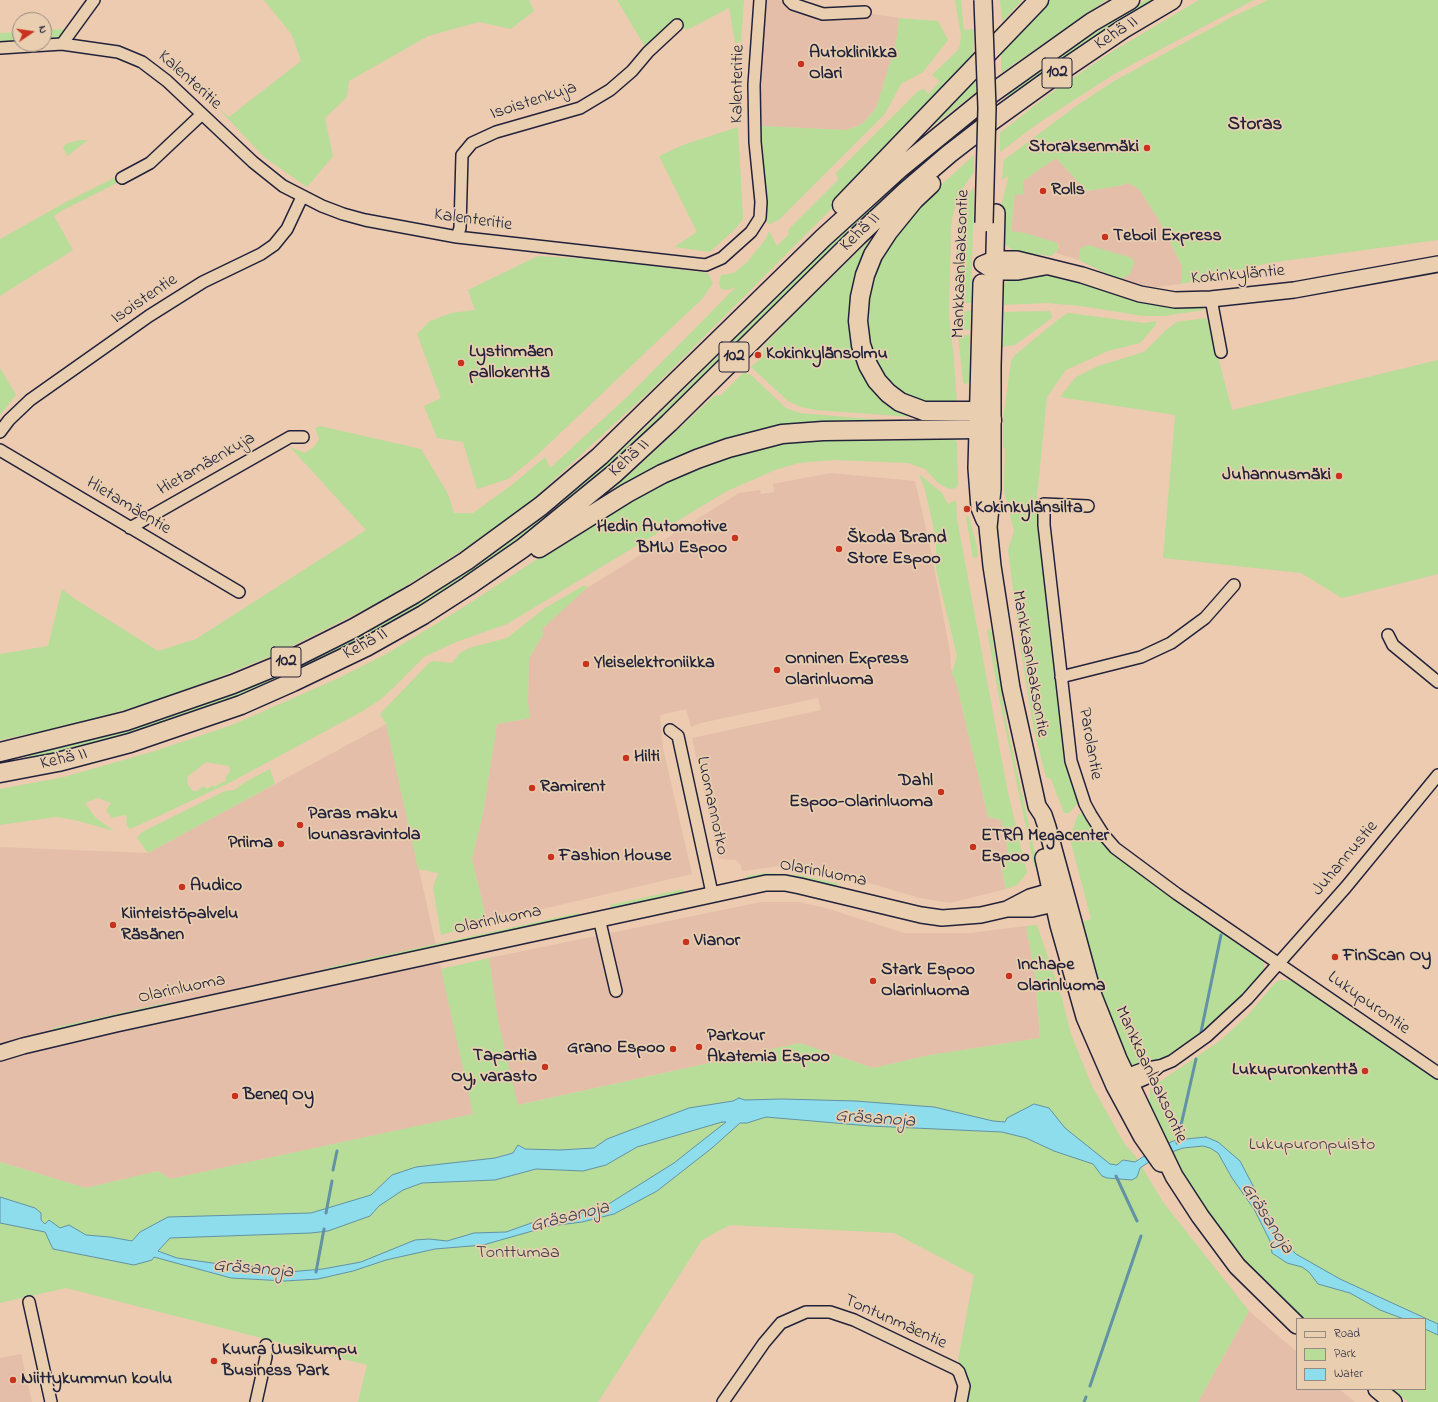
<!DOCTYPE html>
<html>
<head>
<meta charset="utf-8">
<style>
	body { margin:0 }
	#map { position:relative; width:1438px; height:1402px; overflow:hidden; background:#eccbb0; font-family:"Indie Flower",sans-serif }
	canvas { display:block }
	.legend { position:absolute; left:1296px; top:1318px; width:130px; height:72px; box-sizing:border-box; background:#e9cfb0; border:1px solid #998a81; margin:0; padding:5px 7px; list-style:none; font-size:12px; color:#22223b }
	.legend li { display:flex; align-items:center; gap:8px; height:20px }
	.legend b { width:20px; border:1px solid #998a81 }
	.north { position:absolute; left:12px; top:12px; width:40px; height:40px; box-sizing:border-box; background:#e9cfb0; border:1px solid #998a81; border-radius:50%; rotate:77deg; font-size:11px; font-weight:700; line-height:16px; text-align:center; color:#22223b }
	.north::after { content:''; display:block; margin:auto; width:14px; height:18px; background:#c8321e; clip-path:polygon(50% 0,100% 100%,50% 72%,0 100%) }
</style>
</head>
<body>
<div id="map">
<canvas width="1438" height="1402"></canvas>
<ul class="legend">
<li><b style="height:5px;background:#e9cfb0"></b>Road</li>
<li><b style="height:11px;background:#b7dd99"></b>Park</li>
<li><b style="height:11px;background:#8eddec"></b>Water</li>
</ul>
<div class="north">N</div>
</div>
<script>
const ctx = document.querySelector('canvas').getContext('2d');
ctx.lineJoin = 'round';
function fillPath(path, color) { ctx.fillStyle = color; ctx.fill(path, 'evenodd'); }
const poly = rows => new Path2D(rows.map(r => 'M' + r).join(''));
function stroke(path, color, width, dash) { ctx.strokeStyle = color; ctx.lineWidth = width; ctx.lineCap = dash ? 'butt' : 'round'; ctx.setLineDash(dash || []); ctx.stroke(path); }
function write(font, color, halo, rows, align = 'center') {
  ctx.font = font + ' "Indie Flower",sans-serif'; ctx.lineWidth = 3.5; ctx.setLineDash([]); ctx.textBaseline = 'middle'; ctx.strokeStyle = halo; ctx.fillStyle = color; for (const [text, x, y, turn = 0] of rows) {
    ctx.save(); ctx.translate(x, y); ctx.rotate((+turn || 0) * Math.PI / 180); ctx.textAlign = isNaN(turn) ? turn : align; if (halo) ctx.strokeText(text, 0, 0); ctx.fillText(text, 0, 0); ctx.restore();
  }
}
fillPath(poly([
	[765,0,786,0,805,11,866,13,899,18,896,44,876,108,865,121,858,126,846,130,761,126,759,90,762,84,760,71],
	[1056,158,1087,191,1119,186,1128,183,1139,189,1160,222,1181,264,1181,284,1149,288,1124,282,1079,260,1056,253,1059,247,1058,243,1011,231,1015,194,1023,181],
	[831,473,915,481,929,541,950,652,951,669,957,686,988,817,1001,820,1010,860,1000,863,1006,889,950,903,920,898,838,874,797,866,788,865,742,871,741,865,736,860,719,859,692,738,821,710,818,698,701,723,691,727,686,709,660,715,663,748,692,874,487,922,472,859,483,813,497,724,530,718,528,703,529,658,543,635,542,629,580,593,592,585,739,493,760,490,761,494,774,492,773,484],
	[386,724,474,1114,170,1179,158,1171,86,1188,0,1162,0,847,148,853],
	[761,902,799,902,826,908,904,933,970,933,1026,926,1035,975,1040,1038,930,1055,873,1068,800,1043,517,1105,498,1021,489,958],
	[1249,1311,1297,1352,1297,1389,1339,1389,1355,1402,1198,1402],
	[21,1354,32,1402,0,1402,0,1358]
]), '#e4bea9');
fillPath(poly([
	[264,0,529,0,534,11,511,29,479,22,428,36,349,81,347,97,325,118,333,156,307,187,264,157,218,108,229,117,301,61,292,35],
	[617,0,744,0,741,42,735,43,729,8,687,30,677,25,648,52],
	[955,0,961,0,964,30,974,29,973,54,965,66,848,192,653,388,530,502,475,542,385,599,276,654,212,680,141,705,72,725,0,740,0,654,48,646,62,589,72,597,158,651,196,639,366,530,290,447,305,453,314,447,319,439,315,428,320,426,421,449,448,494,454,513,473,513,513,484,545,457,550,468,628,396,736,287,727,290,721,289,719,283,721,275,734,273,747,262,766,239,769,231,777,246,789,234,788,230,838,180,836,173,918,91,924,89,928,94,940,82,932,75,958,50,960,45,961,35],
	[1000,0,1022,0,1002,22],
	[1046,0,1106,0,1001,73,1001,47],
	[1145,0,1155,0,1063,58,1009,97,1007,94,1033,74],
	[1199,0,1254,0,1116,73,1040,122,1000,152,1000,133,1048,95,1113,51],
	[1268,0,1438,0,1438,240,1269,263,1181,284,1181,264,1160,222,1139,189,1128,183,1119,186,1087,191,1056,158,1023,181,1023,195,1015,194,1011,231,1025,233,1058,243,1058,250,1051,256,1015,252,1006,245,1002,236,1000,210,1009,175,1002,180,1004,160,1076,106,1114,81,1230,18],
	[899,18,938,21,948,40,923,72,901,84,885,114,779,220,770,224,767,223,761,126,846,130,858,126,865,121,876,108,896,44],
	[64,29,67,38,44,39,44,30],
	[20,32,20,41,0,42,0,33],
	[976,77,976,92,920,136],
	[738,127,743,219,737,227,710,252,674,247,697,232,659,156,683,145],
	[80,140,88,140,67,156,63,147,66,144],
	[937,148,940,151,865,217,811,268,640,438,593,481,516,542,470,575,424,604,371,634,325,658,259,688,180,718,110,740,29,759,28,755,67,746,141,725,179,714,269,679,355,638,446,585,484,559,523,532,599,470,637,436,858,217],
	[974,155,974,172,959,194,953,215,951,228,949,315,954,360,957,405,921,405,890,386,869,349,865,300,881,252,917,207],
	[120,175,123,180,63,210,54,216,73,250,0,296,0,239,68,201],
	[974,186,971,303,963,303,958,296,955,281,956,246,958,221,961,206],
	[884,226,873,242,857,356,916,415,912,417,815,410,801,407,788,401,751,367,763,356,763,347,793,315],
	[1088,245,1132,258,1134,263,1130,274,1120,280,1079,260,1079,252,1081,248],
	[538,256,605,260,708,273,713,283,703,298,535,457,508,479,477,489,463,442,437,438,424,406,441,398,417,334,430,321,451,313,475,310,468,290],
	[1040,275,1069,278,1137,301,1164,306,1200,306,1204,310,1164,316,1143,316,1081,306,1047,303,1001,305,1002,291,1005,283,1015,277],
	[971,310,970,330,957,329,955,323,957,318,962,313],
	[1049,311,1051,312,1052,318,1015,345,1002,347,999,317,1002,312],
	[1069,313,1144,323,1156,321,1156,325,1140,343,1108,351,1066,370,1047,397,1037,496,1064,760,1078,803,1069,813,1064,813,1051,779,1046,777,1034,731,1020,646,1008,550,1014,531,1004,491,1005,450,1003,447,1003,420,1011,361,1015,355,1038,336,1064,315],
	[1206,318,1210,327,1232,410,1438,360,1438,574,1342,598,1301,573,1163,558,1175,415,1060,397,1076,377,1098,366,1144,352,1165,331,1176,322],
	[958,335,970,335,969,382,965,385,963,382],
	[0,368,16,395,0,415],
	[744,372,751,375,786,408,800,413,905,422,805,427,599,501,644,461,714,396,721,395],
	[832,439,881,441,954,439,957,442,958,485,956,488,951,489,945,487,938,483,925,469,908,463,834,460,799,463,775,470,727,491,507,624,456,642,424,657,393,688,380,700,361,712,229,783,150,820,130,829,126,824,127,817,124,815,112,818,106,810,111,803,98,798,85,803,95,817,114,831,75,820,56,817,0,825,0,789,64,777,155,751,232,725,339,678,388,653,464,607,612,510,678,475,720,458,793,440],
	[206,762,229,766,230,771,225,778,227,780,214,787,213,785,207,789,204,786,197,791,193,791,188,785,187,777],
	[919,474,942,493,948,504,956,500,957,519,1007,788,1027,873,1017,885,1006,889,1000,862,1010,860,1001,820,988,817,957,686,952,673,957,656,936,569,936,539,925,490],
	[969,516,977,547,978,557,973,558,966,517],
	[583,586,588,587,542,629,543,635,529,658,528,703,530,718,497,724,483,813,472,859,487,922,441,935,433,888,438,873,418,869,386,724,380,714,429,663,433,661,452,663,460,653,469,648,507,638,545,608],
	[991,629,1007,726,1038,866,1034,866,998,693,987,630],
	[270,769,275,784,148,853,137,838,142,832,225,791,234,790,247,781],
	[1085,813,1097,832,1261,958,1264,964,1264,971,1261,976,1228,1013,1188,1045,1161,1060,1139,1066,1131,1066,1117,1048,1078,923,1091,919,1070,839,1076,820,1078,815],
	[767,873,799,875,841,884,833,886,798,878,760,877,746,880,746,876],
	[683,889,684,892,681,893,667,897,611,908,610,905],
	[578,913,579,916,326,971,326,968],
	[1037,925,1061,995,1071,1034,1092,1086,1124,1143,1136,1157,1163,1202,1249,1311,1198,1402,967,1402,970,1383,958,1360,974,1275,894,1233,730,1225,702,1240,598,1402,358,1402,367,1365,66,1288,0,1303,0,1162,86,1188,158,1171,170,1179,473,1114,441,969,489,958,498,1021,518,1105,800,1043,873,1068,930,1055,1040,1038,1035,975,1026,926],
	[583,929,583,931,330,986,329,983],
	[1279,980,1294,981,1438,1080,1438,1402,1408,1402,1391,1389,1425,1389,1425,1319,1303,1319,1264,1285,1232,1247,1203,1209,1145,1109,1150,1103,1150,1089,1152,1087,1221,1040,1248,1015,1273,985],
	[299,990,299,993,131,1030,130,1027],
	[170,1002,168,1006,54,1031,53,1028]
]), '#b7dd99');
const water = poly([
	[739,1098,745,1100,782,1099,855,1101,934,1107,993,1121,1005,1122,1007,1118,1034,1104,1049,1108,1065,1128,1110,1164,1117,1165,1123,1160,1135,1162,1146,1155,1152,1160,1140,1168,1137,1177,1132,1180,1107,1178,1102,1176,1093,1164,1054,1151,1026,1138,1002,1132,870,1126,766,1117,747,1123,740,1123,712,1148,657,1191,614,1214,582,1222,550,1226,483,1245,435,1249,386,1260,353,1271,318,1279,285,1281,231,1278,154,1257,152,1260,134,1265,53,1249,45,1232,0,1223,0,1197,35,1208,41,1213,41,1220,45,1224,49,1220,60,1228,69,1225,86,1235,110,1237,132,1241,140,1232,168,1217,311,1213,371,1195,392,1175,416,1167,495,1158,513,1153,518,1145,525,1149,560,1150,594,1148,607,1139,689,1108,733,1101,739,1098],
	[722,1122,726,1122,674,1163,607,1205,573,1216,537,1221,506,1232,474,1233,447,1241,429,1239,415,1240,361,1262,323,1269,288,1272,262,1266,241,1267,177,1258,158,1251,170,1238,311,1233,328,1231,370,1216,379,1206,403,1190,422,1183,495,1180,536,1169,583,1171,606,1165,637,1147,722,1122],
	[1206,1137,1218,1142,1240,1161,1281,1239,1296,1254,1340,1279,1438,1324,1438,1335,1425,1329,1425,1319,1404,1319,1380,1310,1350,1293,1318,1284,1309,1272,1302,1267,1287,1263,1272,1253,1270,1241,1254,1209,1232,1178,1218,1153,1210,1148,1203,1146,1183,1148,1169,1153,1166,1144,1176,1140,1206,1137]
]);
fillPath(water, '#8eddec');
stroke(water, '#6392a5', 1);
stroke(poly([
	[1201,1032,1221,935],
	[1177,1143,1196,1059],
	[333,1170,337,1151],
	[1116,1176,1137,1221],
	[326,1213,332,1181],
	[316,1272,324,1229],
	[1090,1386,1141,1236],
	[1084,1402,1086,1397]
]), '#6392a5', 3);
const minor = poly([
	[789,0,793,4,823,14,865,12],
	[62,44,94,0],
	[0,48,62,44,118,52,142,62,167,81,253,162,283,186,322,206,343,214,365,220,457,237,706,265,722,258,751,232,760,218,761,202,755,142,754,85,760,0],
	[122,178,150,163,201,115],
	[457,237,460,228,462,155,472,143,496,132,580,108,610,90,632,71,648,52,677,25],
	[1211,299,1221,352],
	[0,432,9,420,30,400,149,316,203,282,261,254,274,245,287,229,302,197],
	[0,450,239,592],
	[1088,506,1044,504,1044,525,1071,761,1085,804,1091,815,1103,834,1115,848,1177,894,1438,1073],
	[130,528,290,437,303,437],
	[1388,635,1393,645,1438,682],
	[1061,677,1141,657,1171,643,1205,618,1234,585],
	[670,730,678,736,712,893],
	[599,918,616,991],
	[1122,1079,1126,1075,1142,1069,1159,1066],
	[1125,1085,1131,1085,1145,1079,1160,1066,1172,1061,1207,1036,1247,999,1346,887,1438,775],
	[29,1302,51,1402],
	[256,1402,266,1357,266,1345],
	[723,1402,764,1343,781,1323,806,1312,830,1312,854,1320,956,1369,959,1372,964,1386,961,1402]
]);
const secondary = poly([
	[1045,267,1018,272,994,272,982,264,994,259,1017,259,1082,275,1140,294,1175,300,1211,299,1294,290,1438,264],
	[1010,909,1032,909,1054,904,1063,897],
	[0,1053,23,1046,116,1024,766,883,785,883,800,886,921,915,942,918,981,915,1007,909,1030,897,1051,891,1063,894]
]);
const primary = poly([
	[996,213,992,366,992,489,988,527,992,566,1011,688,1037,806,1043,815,1047,827,1093,996,1118,1059,1174,1176,1200,1216,1237,1266,1297,1325],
	[982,283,977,468,980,508,985,520],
	[1044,858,1059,925,1085,1017,1115,1086,1142,1136,1161,1163],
	[1377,1389,1393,1402]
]);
const trunk = poly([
	[842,205,1039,0],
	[539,548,627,493,662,474,697,459,728,448,782,434,823,431,977,429,992,420,978,411,924,411,900,402,888,393,877,381,868,365,861,345,858,321,860,297,865,275,873,255,888,232,914,200,931,184],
	[0,752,126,721,233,684,284,663,354,628,414,594,466,561,541,506,600,456,823,238,899,169,991,94,1092,22,1130,0],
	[0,773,58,762,130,743,241,705,293,682,366,647,423,615,468,586,523,548,615,473,669,423,858,236,906,191,949,154,993,120,1061,71,1123,29,1172,0]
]);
stroke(minor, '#22223b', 14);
stroke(secondary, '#22223b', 18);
stroke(primary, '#22223b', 20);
stroke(trunk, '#22223b', 21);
stroke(minor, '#e9cfb0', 11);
stroke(secondary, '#e9cfb0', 15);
stroke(primary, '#e9cfb0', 17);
stroke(trunk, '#e9cfb0', 18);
const primaryBridge = poly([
	[983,0,987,108,984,223]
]);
stroke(primaryBridge, '#22223b', 20, []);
stroke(primaryBridge, '#e9cfb0', 17);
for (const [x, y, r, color] of [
	[801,64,4,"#c8321e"],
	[1147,148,4,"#c8321e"],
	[1043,191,4,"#c8321e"],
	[1105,237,4,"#c8321e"],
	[758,355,4,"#c8321e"],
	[461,363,4,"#c8321e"],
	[1339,476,4,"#c8321e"],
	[967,509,4,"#c8321e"],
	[735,538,4,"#c8321e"],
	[839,549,4,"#c8321e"],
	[586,664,4,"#c8321e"],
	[777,670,4,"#c8321e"],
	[626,758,4,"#c8321e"],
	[532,788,4,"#c8321e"],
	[941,792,4,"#c8321e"],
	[300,825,4,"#c8321e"],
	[281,844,4,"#c8321e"],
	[973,847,4,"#c8321e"],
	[551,857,4,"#c8321e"],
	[182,887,4,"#c8321e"],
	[113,925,4,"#c8321e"],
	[686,942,4,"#c8321e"],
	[1335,957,4,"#c8321e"],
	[1009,976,4,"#c8321e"],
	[873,981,4,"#c8321e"],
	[699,1047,4,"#c8321e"],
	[673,1049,4,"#c8321e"],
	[545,1067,4,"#c8321e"],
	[1365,1071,4,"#c8321e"],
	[235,1096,4,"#c8321e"],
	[214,1361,4,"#c8321e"],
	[13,1380,4,"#c8321e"]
]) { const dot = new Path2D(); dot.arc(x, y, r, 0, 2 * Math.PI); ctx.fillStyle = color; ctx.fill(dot); stroke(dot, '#e9cfb0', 1.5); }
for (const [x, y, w] of [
	[1057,73,30],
	[734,357,30],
	[286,662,30]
]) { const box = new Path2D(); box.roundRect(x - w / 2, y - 15, w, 30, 3); ctx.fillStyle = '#e9cfb0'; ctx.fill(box); stroke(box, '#22223b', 1); }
write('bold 17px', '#22223b', null, [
	["102",1057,73],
	["102",734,357],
	["102",286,662]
]);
write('18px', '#22223b', '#e9cfb0', [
	["Kehä II",1117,34,-33],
	["Kalenteritie",189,81,42],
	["Kalenteritie",739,84,-89],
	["Isoistenkuja",534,102,-18],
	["Kalenteritie",473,221,8],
	["Kehä II",861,233,-44],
	["Mankkaanlaaksontie",962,264,-88],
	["Kokinkyläntie",1238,276,-5],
	["Isoistentie",145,300,-34],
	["Kehä II",630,459,-42],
	["Hietamäenkuja",207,465,-30],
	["Hietamäentie",128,507,31],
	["Kehä II",366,645,-28],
	["Mankkaanlaaksontie",1029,664,80],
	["Parolantie",1089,744,80],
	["Kehä II",64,760,-13],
	["Luomannotko",711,806,78],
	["Juhannustie",1346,859,-50],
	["Olarinluoma",823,874,11],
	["Olarinluoma",498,921,-12],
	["Olarinluoma",182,990,-12],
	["Lukupurontie",1368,1004,35],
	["Mankkaanlaaksontie",1150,1075,65],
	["Tontunmäentie",895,1323,24]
]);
write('bold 18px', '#22223b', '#e9cfb0', [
	["Autoklinikka",809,54],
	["Olari",809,75],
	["Storaksenmäki",1139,148,"right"],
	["Rolls",1051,191],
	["Teboil Express",1113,237],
	["Lystinmäen",469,353],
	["pallokenttä",469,374],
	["Kokinkylänsolmu",766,355],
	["Juhannusmäki",1331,476,"right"],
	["Kokinkylänsilta",975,509],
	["Hedin Automotive",727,528,"right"],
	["BMW Espoo",727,549,"right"],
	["Škoda Brand",847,539],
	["Store Espoo",847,560],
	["Onninen Express",785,660],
	["Olarinluoma",785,681],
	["Yleiselektroniikka",594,664],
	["Hilti",634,758],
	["Dahl",933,782,"right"],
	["Espoo-Olarinluoma",933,803,"right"],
	["Ramirent",540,788],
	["Paras maku",308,815],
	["lounasravintola",308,836],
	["ETRA Megacenter",981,837],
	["Espoo",981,858],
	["Priima",273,844,"right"],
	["Fashion House",559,857],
	["Audico",190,887],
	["Kiinteistöpalvelu",121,915],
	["Räsänen",121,936],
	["Vianor",694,942],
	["FinScan Oy",1343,957],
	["Inchape",1017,966],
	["Olarinluoma",1017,987],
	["Stark Espoo",881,971],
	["Olarinluoma",881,992],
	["Parkour",707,1037],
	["Akatemia Espoo",707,1058],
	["Grano Espoo",665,1049,"right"],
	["Tapartia",537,1057,"right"],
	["Oy, varasto",537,1078,"right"],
	["Lukupuronkenttä",1357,1071,"right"],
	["Beneq Oy",243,1096],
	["Kuura Uusikumpu",222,1351],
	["Business Park",222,1372],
	["Niittykummun koulu",21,1380]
], 'left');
write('18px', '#383e49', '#e9cfb0', [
	["Lukupuronpuisto",1312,1146],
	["Tonttumaa",518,1254]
]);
write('bold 19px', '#22223b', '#e9cfb0', [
	["Storas",1255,126]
]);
write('italic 19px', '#323e56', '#e9cfb0', [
	["Gräsanoja",875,1120,4],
	["Gräsanoja",570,1218,-14],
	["Gräsanoja",1266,1219,57],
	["Gräsanoja",253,1270,5]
]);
</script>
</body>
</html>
